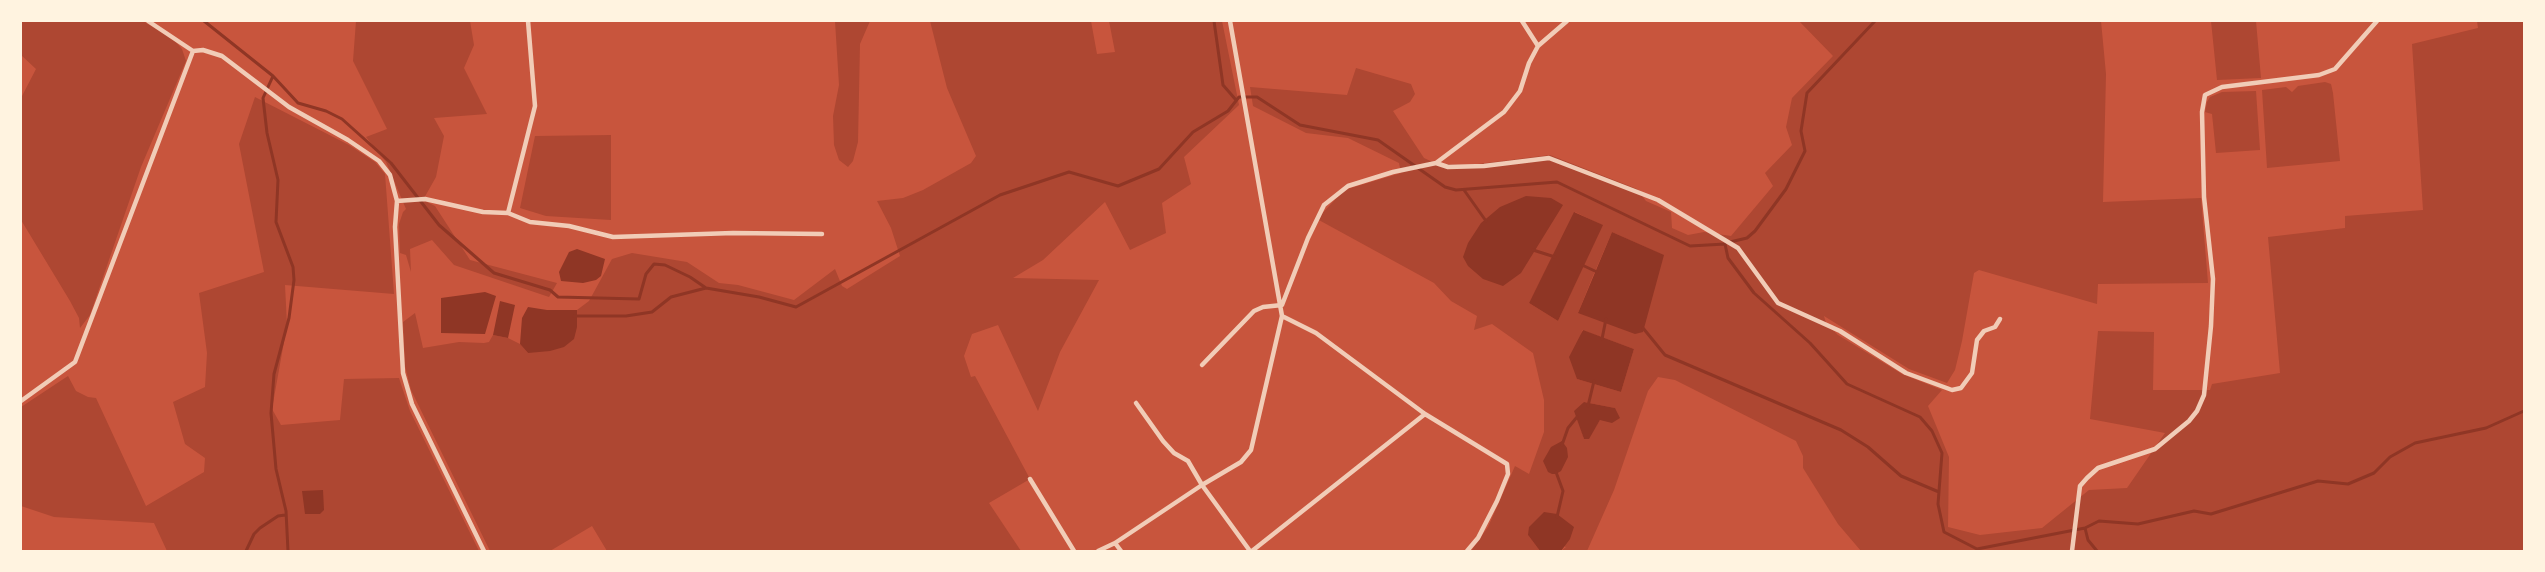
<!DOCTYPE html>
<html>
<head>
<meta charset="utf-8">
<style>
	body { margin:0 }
	#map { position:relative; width:2545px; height:572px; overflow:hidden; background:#c8553d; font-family:"Roboto Condensed",sans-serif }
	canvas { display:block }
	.frame { position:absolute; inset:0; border:22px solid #fff3e0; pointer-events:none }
</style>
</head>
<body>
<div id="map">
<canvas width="2545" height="572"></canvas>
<div class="frame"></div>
</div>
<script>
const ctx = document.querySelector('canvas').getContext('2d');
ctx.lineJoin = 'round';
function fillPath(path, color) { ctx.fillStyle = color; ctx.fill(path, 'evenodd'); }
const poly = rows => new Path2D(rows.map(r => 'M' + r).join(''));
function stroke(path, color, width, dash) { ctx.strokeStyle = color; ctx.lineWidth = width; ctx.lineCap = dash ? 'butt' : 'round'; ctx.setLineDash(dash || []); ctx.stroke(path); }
fillPath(poly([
	[21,21,143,21,174,40,182,49,186,61,141,167,90,315,80,328,79,318,70,301,21,220,21,98,36,69,21,55],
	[356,21,470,21,474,45,464,68,487,114,434,118,444,136,436,177,423,200,435,206,470,260,557,283,549,297,454,265,432,240,410,249,411,272,406,255,400,253,399,224,403,212,406,209,386,162,366,137,387,129,353,61],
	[835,21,870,21,860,44,858,142,853,161,848,167,839,160,834,145,833,116,839,85],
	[930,21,1091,21,1097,54,1115,52,1109,21,1222,21,1239,105,1184,157,1191,184,1162,203,1166,233,1130,250,1105,202,1043,260,1013,278,1099,280,1060,352,1038,411,998,325,972,334,964,356,971,377,975,376,1030,479,989,503,1021,551,607,551,592,526,550,551,490,551,411,390,405,366,403,322,415,313,423,348,459,342,484,343,489,342,493,335,508,338,520,344,528,353,577,327,577,310,589,301,612,259,632,253,687,262,719,283,738,285,794,300,835,269,842,286,847,289,900,256,891,228,877,201,903,198,923,190,971,163,976,156,947,88],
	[1799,21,2101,21,2106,74,2103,202,2201,198,2208,283,2098,284,2097,304,1979,270,1974,273,1962,341,1955,370,1947,383,1909,369,1824,316,1826,323,1838,335,1902,374,1942,390,1928,406,1949,457,1948,527,1980,535,2042,528,2089,490,2127,488,2165,433,2090,419,2098,331,2154,332,2153,390,2210,390,2212,384,2280,373,2268,237,2345,228,2345,216,2423,210,2412,44,2478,28,2477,21,2524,21,2524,551,1861,551,1838,524,1803,468,1803,456,1796,441,1675,380,1658,377,1648,391,1614,490,1587,551,1561,551,1566,547,1528,535,1540,551,1471,551,1488,527,1515,466,1529,474,1544,432,1544,400,1533,353,1492,324,1474,330,1477,316,1451,301,1434,283,1317,219,1344,190,1401,173,1399,163,1348,138,1306,133,1253,106,1250,87,1347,95,1356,68,1411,84,1415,94,1410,102,1393,111,1424,158,1437,164,1470,165,1550,155,1637,189,1646,201,1671,212,1672,228,1688,235,1704,232,1731,236,1773,186,1765,173,1792,145,1786,127,1792,98,1833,56],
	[1575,212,1602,225,1558,321,1529,303],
	[1612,232,1663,255,1578,313,1593,276],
	[1582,330,1634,349,1621,392,1577,379],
	[1584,402,1615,408,1600,420,1588,439,1584,439,1580,426],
	[2211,21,2256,21,2261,78,2217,80],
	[2325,82,2331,84,2333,93,2340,161,2267,168,2262,90,2286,87,2292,92,2298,86],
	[2256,91,2260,150,2216,153,2212,114,2205,112,2207,102,2210,97,2222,92],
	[255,97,349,145,375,162,385,174,394,294,285,285,287,325,272,409,281,425,340,420,344,379,399,378,410,411,479,551,167,551,154,523,54,517,21,506,21,407,68,376,76,391,88,397,96,398,146,506,204,472,205,458,185,444,173,402,205,387,207,353,199,293,264,272,239,144],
	[611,135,611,220,546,216,520,208,535,136]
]), '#ae4732');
fillPath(poly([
	[1526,196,1551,198,1563,205,1521,273,1503,286,1483,279,1468,266,1463,257,1468,243,1481,223,1500,207],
	[1574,212,1603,225,1558,321,1529,303],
	[1612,232,1664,255,1643,332,1635,334,1578,313],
	[577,249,605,259,601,276,596,280,583,283,561,281,559,272,569,252],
	[485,292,496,296,485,334,441,333,441,298],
	[500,301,515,305,508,338,493,335],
	[528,307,547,310,577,310,577,327,574,339,564,347,550,351,528,353,520,344,522,318],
	[1583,330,1634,349,1621,392,1577,379,1569,357],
	[1584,402,1615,408,1620,418,1612,423,1600,420,1589,439,1584,439,1574,411],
	[1562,441,1567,448,1568,457,1561,471,1556,474,1552,474,1548,472,1543,461,1551,447],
	[323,490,324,510,320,514,305,514,302,491],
	[1544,512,1557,514,1574,527,1570,539,1561,551,1540,551,1528,535,1529,527]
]), '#8f3625');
stroke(poly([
	[204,21,273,76,298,103,326,111,342,119,391,163,439,225,494,273,550,290,558,297,639,299,646,274,654,264,665,265,690,277,706,288,759,297,796,307,1000,195,1069,172,1118,186,1159,169,1193,132,1228,111,1239,97,1257,97,1300,125,1378,140,1445,187,1456,190,1557,182,1690,246,1725,244,1728,258,1754,293,1810,343,1847,384,1920,417,1932,431,1942,453,1938,504,1944,532,1977,549,2085,528,2099,521,2138,524,2194,511,2211,514,2318,481,2348,484,2374,473,2390,457,2415,443,2486,428,2524,411],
	[1214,21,1223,85,1236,100],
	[273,76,263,98,267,133,278,180,276,222,293,267,294,280,289,318,274,374,271,413,276,469,286,511,288,551],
	[1464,190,1486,221],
	[1730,242,1747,238,1755,231,1786,189,1805,151,1801,131,1807,93,1875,21],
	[1533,250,1555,257],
	[1582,265,1597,272],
	[574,316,626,316,652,312,671,297,706,288],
	[1643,328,1665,355,1841,430,1868,447,1901,476,1939,492],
	[1602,339,1606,319],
	[1588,406,1594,381],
	[1562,445,1568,428,1577,417],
	[1556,472,1563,491,1557,517],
	[2085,528,2088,540,2097,551],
	[246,551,254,534,260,528,278,516,285,515]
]), '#8f3625', 3);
stroke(poly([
	[148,21,193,51,203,50,222,56,289,107,348,140,379,161,390,175,397,201,395,227,403,373,412,404,484,551],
	[1522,21,1538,46],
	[1436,163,1448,167,1484,166,1549,158,1658,200,1738,248,1778,303,1840,331,1906,373,1952,390,1961,388,1972,373,1977,340,1984,331,1995,327,2000,319],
	[397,201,425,199,483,212,508,213,535,106,528,21],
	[508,213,530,222,569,226,613,237,733,233,822,234],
	[1282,316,1316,333,1425,414,1507,464,1508,474,1497,501,1478,538,1467,551],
	[1202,365,1254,311,1263,307,1282,305,1308,238,1324,205,1348,186,1393,172,1436,163,1504,112,1520,91,1529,63,1538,46,1567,21],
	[21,401,75,362,193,51],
	[1136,403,1163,441,1174,453,1188,461,1202,485,1250,551],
	[1030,479,1074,551],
	[1115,543,1121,551],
	[1098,551,1115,543,1202,485,1241,462,1251,450,1282,316,1230,21],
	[1252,551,1425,414],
	[2072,551,2080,486,2087,478,2098,468,2155,449,2189,421,2197,411,2204,395,2211,326,2213,279,2204,197,2202,112,2205,95,2222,87,2319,75,2335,69,2377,21]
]), '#f1ccb7', 4.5);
</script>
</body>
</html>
